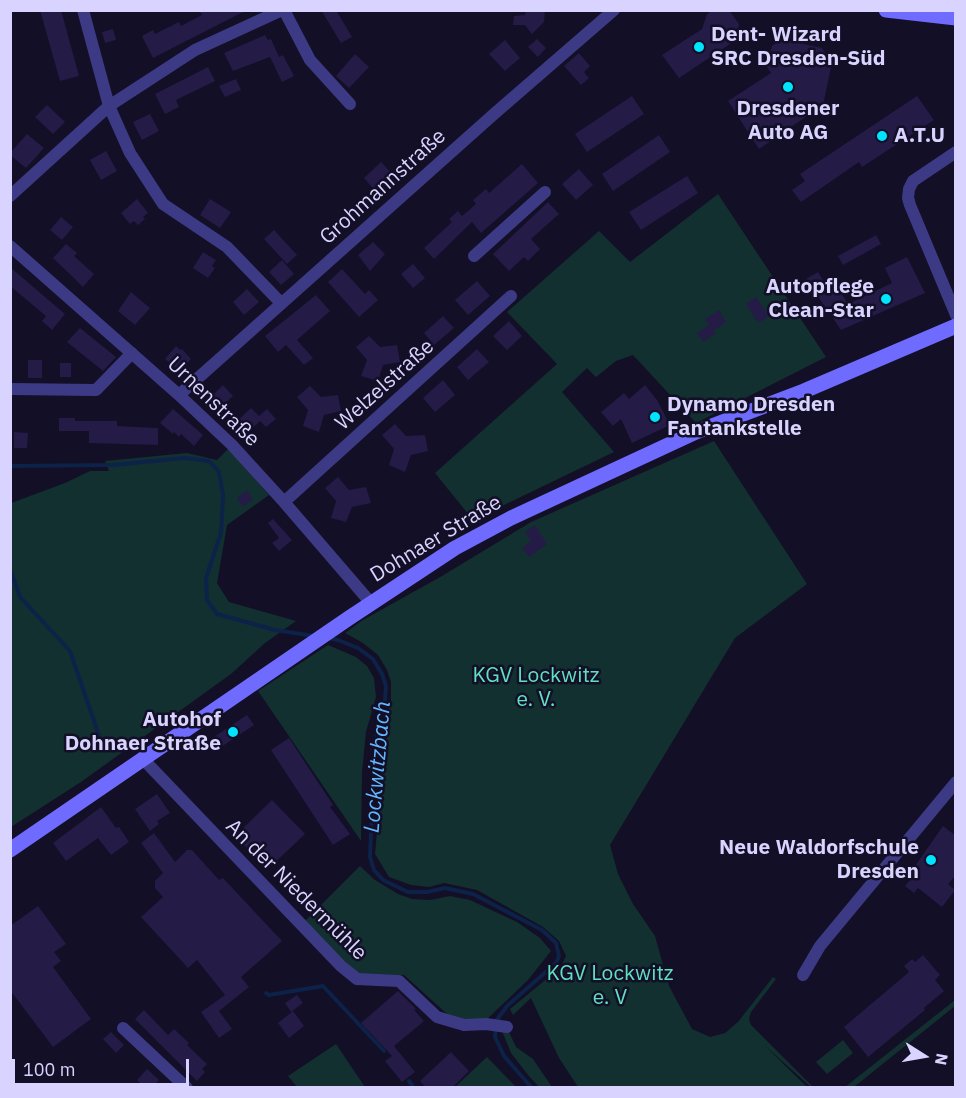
<!DOCTYPE html>
<html>
<head>
<meta charset="utf-8">
<style>
	body { margin:0 }
	#map { position:relative; width:966px; height:1098px; overflow:hidden; background:#130f26; font-family:"IBM Plex Sans",sans-serif }
	canvas { display:block }
	.frame { position:absolute; inset:0; border:12px solid #d9d4ff; pointer-events:none }
	.north { position:absolute; left:894px; top:1026px; width:60px; height:60px; -webkit-text-stroke:4px #130f26; paint-order:stroke; rotate:101deg; font-size:16px; font-weight:700; line-height:24px; text-align:center; color:#d9d4ff }
	.north::after { content:''; display:block; margin:auto; width:21px; height:27px; background:#d9d4ff; clip-path:polygon(50% 0,100% 100%,50% 72%,0 100%) }
	.scale { position:absolute; left:12px; top:1059px; width:177px; height:27px; box-sizing:border-box; border:3px solid #d9d4ff; border-top:0; padding-left:8px; font-size:18px; line-height:21px; white-space:nowrap; color:#d9d4ff; -webkit-text-stroke:4px #130f26; paint-order:stroke }
</style>
</head>
<body>
<div id="map">
<canvas width="966" height="1098"></canvas>
<div class="frame"></div>
<div class="north">N</div>
<div class="scale">100 m</div>
</div>
<script>
const ctx = document.querySelector('canvas').getContext('2d');
ctx.lineJoin = 'round';
function fillPath(path, color) { ctx.fillStyle = color; ctx.fill(path, 'evenodd'); }
const poly = rows => new Path2D(rows.map(r => 'M' + r).join(''));
function stroke(path, color, width, dash) { ctx.strokeStyle = color; ctx.lineWidth = width; ctx.lineCap = dash ? 'butt' : 'round'; ctx.setLineDash(dash || []); ctx.stroke(path); }
function write(font, color, halo, rows, align = 'center') {
  ctx.font = font + ' "IBM Plex Sans",sans-serif'; ctx.lineWidth = 5; ctx.setLineDash([]); ctx.textBaseline = 'middle'; ctx.strokeStyle = halo; ctx.fillStyle = color; for (const [text, x, y, turn = 0] of rows) {
    ctx.save(); ctx.translate(x, y); ctx.rotate((+turn || 0) * Math.PI / 180); ctx.textAlign = isNaN(turn) ? turn : align; if (halo) ctx.strokeText(text, 0, 0); ctx.fillText(text, 0, 0); ctx.restore();
  }
}
fillPath(poly([
	[718,194,826,357,696,423,633,355,616,361,596,377,587,368,562,392,614,452,473,520,435,473,557,364,507,312,599,231,630,262],
	[714,441,807,584,735,638,610,845,618,874,633,904,655,936,669,986,692,1029,710,1037,725,1033,738,1022,773,977,776,979,751,1012,749,1019,751,1025,813,1087,811,1087,764,1045,807,1087,578,1087,559,1058,531,998,513,1015,510,1009,560,968,566,956,559,941,543,927,477,890,444,883,429,887,411,885,389,877,375,854,383,762,384,726,391,701,391,682,387,670,378,655,363,643,345,633,363,620,442,576,531,522],
	[229,448,269,495,227,525,217,583,229,602,296,621,265,643,231,674,81,782,11,827,11,503,65,483,90,471,109,471,105,461,187,453,217,460],
	[328,645,356,657,367,666,374,678,376,697,366,732,362,772,361,841,258,691],
	[360,866,375,880,398,894,412,899,430,900,450,896,470,900,517,922,540,938,551,951,528,980,485,1021,459,1020,446,1013,404,975,357,974,305,921],
	[955,1000,955,1006,854,1087,845,1087],
	[502,1031,509,1032,516,1047,533,1059,552,1087,539,1087,528,1075,511,1053],
	[843,1040,853,1053,827,1074,816,1062],
	[336,1044,365,1087,297,1087,288,1076],
	[487,1057,516,1087,455,1087]
]), '#12302f');
stroke(poly([
	[10,466,113,465,184,458,209,461,219,472,223,495,221,533,206,578,207,600,217,614,275,630,314,636],
	[10,569,20,597,70,651,104,750],
	[327,638,338,640,358,648,373,659,382,674,386,686,385,699,378,723,374,762,370,857,374,870,383,880,408,892,427,892,445,888,473,894,542,930,556,943,559,956,556,963,507,1006,496,1021,495,1037,504,1056,532,1088],
	[266,993,269,995,323,986,384,1051],
	[409,1081,414,1088]
]), '#0c2248', 4);
fillPath(poly([
	[40,10,61,10,79,76,60,81],
	[199,10,247,10,153,58,142,36,153,30,155,34,179,22,181,26,202,15],
	[321,10,336,10,352,37,341,43],
	[526,10,545,10,544,22,532,34,525,25,513,25,514,16,525,15],
	[712,10,729,10,739,24,736,40,679,78,662,55,702,29,707,14],
	[113,29,116,40,105,43,102,32],
	[265,35,268,40,271,39,279,57,283,55,294,76,282,82,270,57,233,71,224,53],
	[537,39,546,48,538,57,528,47],
	[781,39,822,48,832,63,823,105,759,149,728,101,771,73,766,66,772,46],
	[505,40,520,58,505,71,489,54],
	[579,53,590,66,584,72,589,78,581,85,564,66],
	[355,54,369,67,349,88,336,76],
	[208,67,215,81,176,100,179,107,165,114,155,94],
	[236,79,241,90,225,97,219,86],
	[632,96,644,114,587,152,575,134],
	[917,96,934,120,862,167,859,162,801,202,792,190,805,181,800,174],
	[47,105,65,122,53,134,35,117],
	[150,114,159,131,142,140,133,122],
	[27,134,44,148,26,168,10,155,10,153],
	[659,135,670,152,613,191,602,174],
	[106,151,117,171,101,180,90,160],
	[381,162,395,177,377,193,364,178],
	[522,164,538,183,481,233,472,222,434,259,424,248,452,222,449,219,458,211,462,216,476,204,473,200,486,189,489,193],
	[579,169,593,185,576,200,562,184],
	[687,176,698,193,641,230,629,212],
	[137,199,148,213,143,217,145,219,138,225,134,221,130,224,121,213],
	[210,199,231,212,220,228,200,215],
	[548,202,559,214,531,239,540,249,528,261,524,257,509,271,493,254],
	[61,217,73,227,62,240,50,230],
	[274,230,297,255,287,264,264,239],
	[876,235,881,244,843,265,838,256],
	[373,242,385,254,370,271,358,255],
	[66,244,77,253,74,256,94,274,83,287,53,258],
	[203,252,216,260,212,266,215,268,208,278,193,268],
	[907,257,925,293,841,330,806,279,818,272,831,293,839,289,848,304,892,283,885,268],
	[282,260,294,274,281,285,269,272],
	[413,264,425,278,413,288,401,274],
	[10,267,65,314,52,330,42,321,46,316,10,286],
	[342,269,365,294,369,290,378,300,359,317,328,282],
	[477,281,490,296,468,315,455,300],
	[247,289,259,302,244,315,233,302],
	[131,292,150,308,135,325,118,311],
	[316,295,330,311,297,340,313,358,304,365,286,345,278,352,265,336],
	[756,297,769,316,758,323,746,304],
	[719,310,726,322,714,330,716,333,703,342,697,333,709,325,705,319],
	[443,316,454,328,434,345,424,333],
	[509,321,522,336,507,350,493,336],
	[80,328,116,357,103,371,67,342],
	[369,336,380,347,397,345,400,362,383,365,378,381,361,376,367,360,356,347],
	[176,346,180,350,182,349,191,359,180,372,165,359],
	[477,349,489,362,468,380,457,367],
	[28,360,42,360,42,378,28,378],
	[60,363,71,363,71,377,60,377],
	[443,380,455,395,435,412,423,398],
	[223,385,233,396,222,406,212,396],
	[645,385,657,400,670,425,632,443,621,419,613,426,601,412,624,393,629,399],
	[310,386,321,397,338,395,341,411,324,415,319,432,303,426,308,410,297,397],
	[251,408,259,416,267,409,276,419,266,427,260,421,248,432,237,421],
	[173,409,203,435,194,446,181,434,179,437,174,432,173,434,160,423],
	[59,418,75,418,75,421,117,421,117,426,158,428,158,445,89,443,89,431,59,431],
	[395,424,406,436,425,435,428,451,411,455,405,472,389,465,394,449,382,435],
	[14,432,28,433,27,448,14,448],
	[338,477,349,490,366,487,371,503,352,507,346,522,331,518,336,501,325,488],
	[247,490,253,499,243,507,237,498],
	[273,519,292,540,279,551,272,543,279,538,268,523],
	[535,525,547,544,529,557,522,548,531,541,525,532],
	[247,715,254,725,218,749,211,739],
	[289,738,333,805,330,807,350,834,333,845,271,750],
	[157,794,170,813,157,821,159,824,150,831,135,809],
	[272,800,305,834,268,869,235,836],
	[101,807,116,828,119,827,129,842,111,855,98,838,66,861,53,843],
	[943,826,956,836,956,875,948,884,955,890,942,907,918,888,914,893,905,886,919,869,915,866],
	[154,833,175,862,187,850,192,850,219,880,223,878,282,941,241,977,249,987,219,1011,232,1029,219,1038,201,1012,225,995,197,960,188,968,141,917,163,897,155,888,155,881,163,873,141,843],
	[38,906,66,944,54,952,61,961,53,967,91,1019,53,1047,10,990,10,926],
	[923,955,940,975,935,980,944,991,924,1008,925,1010,868,1057,844,1027,909,972,904,966,912,959,915,962],
	[398,991,416,1009,414,1010,424,1021,394,1046,415,1072,402,1082,385,1061,392,1056,361,1023],
	[297,995,303,1003,291,1012,285,1003],
	[144,1010,168,1035,174,1029,189,1043,187,1045,207,1064,202,1069,205,1072,197,1081,135,1019],
	[293,1011,304,1026,289,1038,278,1023],
	[111,1032,124,1045,116,1053,103,1039],
	[451,1052,469,1071,452,1088,426,1088,420,1081],
	[147,1069,159,1080,152,1088,145,1088,137,1080]
]), '#241b47');
stroke(poly([
	[83,10,109,106,130,153,163,204,227,247,281,303],
	[284,10,310,60,350,104],
	[956,152,913,181,909,189,908,198,910,205,956,315],
	[10,196,109,106,195,50,282,10],
	[10,246,179,395,232,445,284,502,371,603],
	[474,256,545,192],
	[10,389,96,390,132,353],
	[179,395,494,114,614,10],
	[284,502,511,296],
	[143,759,341,966,357,979,399,981,437,1017,464,1025,486,1024,507,1027],
	[803,975,820,946,956,782],
	[123,1028,187,1088]
]), '#3d3a85', 12);
stroke(poly([
	[886,10,956,18],
	[10,850,349,618,455,548,511,518,696,432,804,391,956,326]
]), '#6f6bff', 15);
for (const [x, y, r, color] of [
	[699,47,6,"#00e5ff"],
	[788,87,6,"#00e5ff"],
	[882,136,6,"#00e5ff"],
	[886,299,6,"#00e5ff"],
	[655,417,6,"#00e5ff"],
	[233,732,6,"#00e5ff"],
	[931,860,6,"#00e5ff"]
]) { const dot = new Path2D(); dot.arc(x, y, r, 0, 2 * Math.PI); ctx.fillStyle = color; ctx.fill(dot); stroke(dot, '#130f26', 2); }
write('bold 21px', '#d9d4ff', '#130f26', [
	["Dent- Wizard",711,35],
	["SRC Dresden-Süd",711,59],
	["Dresdener",788,109,"center"],
	["Auto AG",788,133,"center"],
	["A.T.U",894,136],
	["Autopflege",874,287,"right"],
	["Clean-Star",874,311,"right"],
	["Dynamo Dresden",667,405],
	["Fantankstelle",667,429],
	["Autohof",221,720,"right"],
	["Dohnaer Straße",221,744,"right"],
	["Neue Waldorfschule",919,848,"right"],
	["Dresden",919,872,"right"]
], 'left');
write('21px', '#d9d4ff', '#130f26', [
	["Grohmannstraße",383,187,-42],
	["Welzelstraße",385,385,-42],
	["Urnenstraße",213,402,44],
	["Dohnaer Straße",436,539,-31],
	["An der Niedermühle",296,890,45]
]);
write('21px', '#5fe0c0', '#130f26', [
	["KGV Lockwitz",536,676],
	["e. V.",536,700],
	["KGV Lockwitz",610,974],
	["e. V",610,998]
]);
write('italic 22px', '#62b6ff', '#130f26', [
	["Lockwitzbach",378,767,-85]
]);
</script>
</body>
</html>
